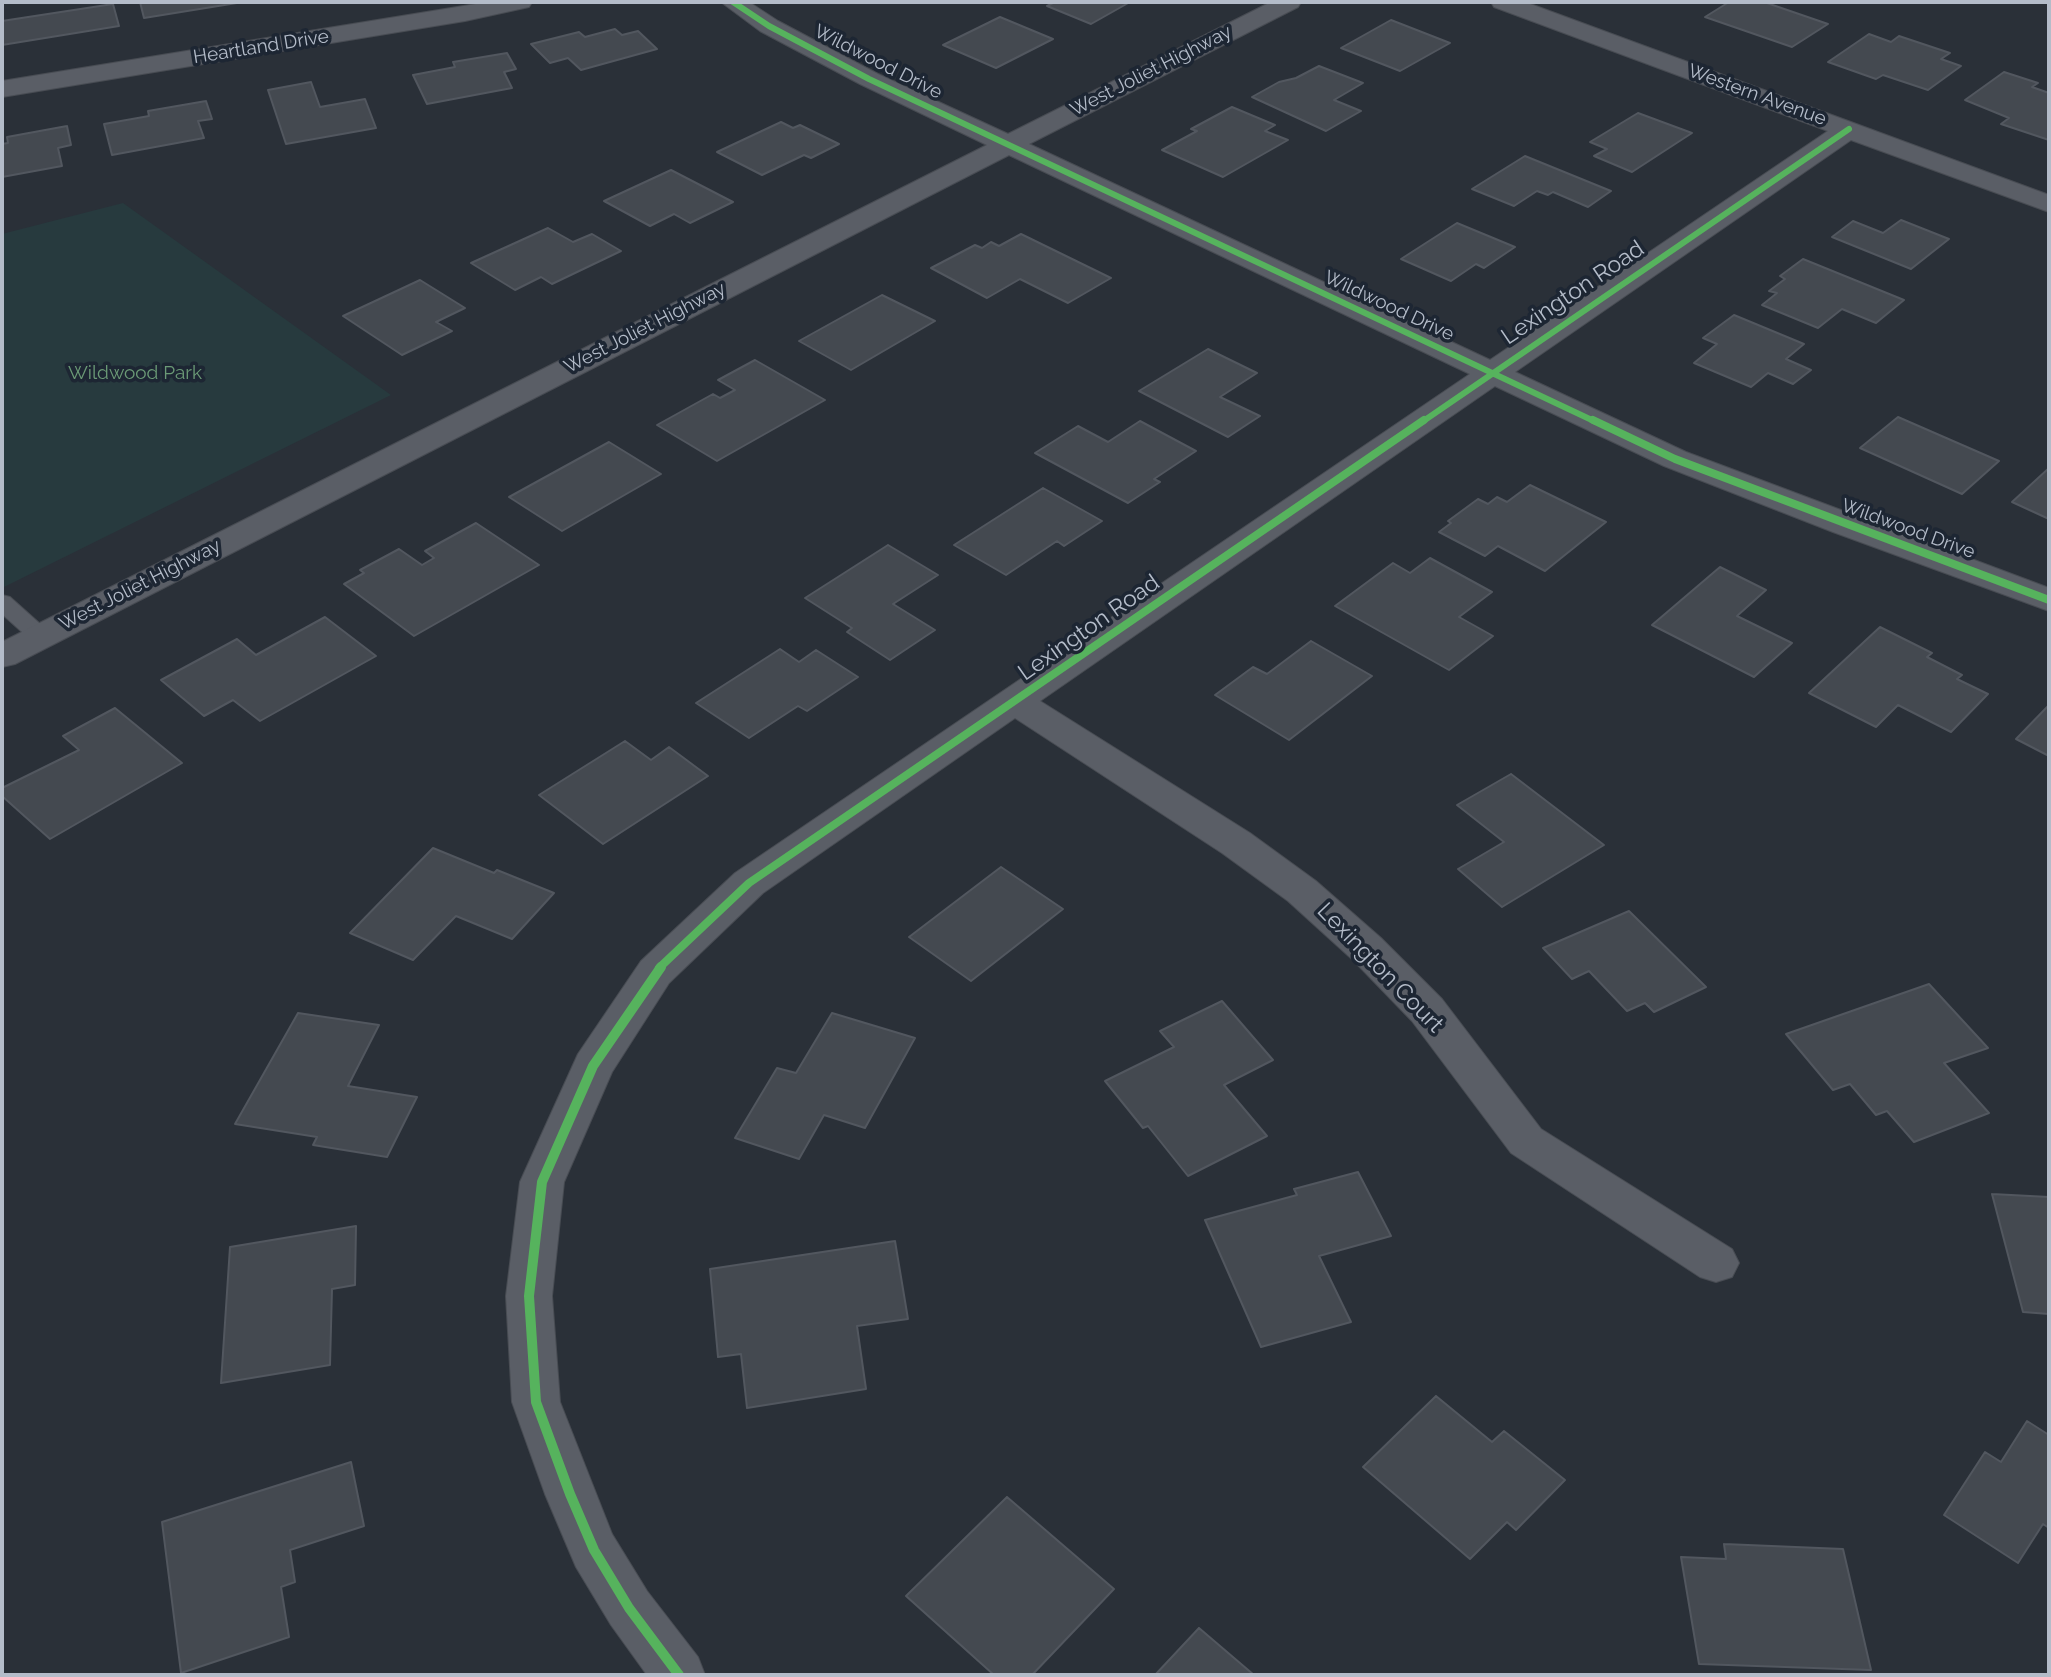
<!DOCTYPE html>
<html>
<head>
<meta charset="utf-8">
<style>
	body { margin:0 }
	#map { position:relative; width:2051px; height:1677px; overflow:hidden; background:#2a3038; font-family:Raleway,sans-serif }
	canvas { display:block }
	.frame { position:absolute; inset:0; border:4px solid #b4bcc9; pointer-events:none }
</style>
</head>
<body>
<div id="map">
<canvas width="2051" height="1677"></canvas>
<div class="frame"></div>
</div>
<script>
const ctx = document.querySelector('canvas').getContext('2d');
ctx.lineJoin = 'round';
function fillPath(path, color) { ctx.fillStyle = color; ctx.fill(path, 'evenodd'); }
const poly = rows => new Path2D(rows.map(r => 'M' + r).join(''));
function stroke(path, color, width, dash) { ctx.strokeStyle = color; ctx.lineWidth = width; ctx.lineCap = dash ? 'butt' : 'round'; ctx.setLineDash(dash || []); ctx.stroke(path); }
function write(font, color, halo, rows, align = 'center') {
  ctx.font = font + ' Raleway,sans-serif'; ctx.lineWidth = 7; ctx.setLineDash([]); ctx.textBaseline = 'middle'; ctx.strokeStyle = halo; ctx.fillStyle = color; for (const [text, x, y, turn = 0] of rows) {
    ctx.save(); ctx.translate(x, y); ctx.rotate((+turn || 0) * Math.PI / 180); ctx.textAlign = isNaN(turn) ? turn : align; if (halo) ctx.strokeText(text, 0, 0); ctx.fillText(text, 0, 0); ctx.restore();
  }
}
fillPath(poly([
	[123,203,391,395,2,588,2,234]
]), '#273a3e');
const building = poly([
	[140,2,243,2,144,18,140,2],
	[1055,2,1130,2,1091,24,1047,6,1055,2],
	[1729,2,1764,2,1828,24,1792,47,1705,17,1729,2],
	[113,4,119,26,2,45,2,21,113,4],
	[1000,17,1053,39,996,68,943,45,1000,17],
	[1391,20,1450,43,1400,71,1341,48,1391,20],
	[615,29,622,35,638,31,657,49,581,70,568,58,550,63,531,44,579,32,585,37,615,29],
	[1869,34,1891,42,1899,36,1950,53,1941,59,1961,66,1928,90,1883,75,1876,79,1828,62,1869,34],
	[507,53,516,69,504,72,512,88,427,104,413,75,455,67,453,62,507,53],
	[1319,66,1363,83,1334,100,1361,111,1326,131,1252,97,1279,82,1296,78,1319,66],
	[2004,72,2038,83,2032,87,2049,93,2049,140,2001,124,2009,118,1965,100,2004,72],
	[311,82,320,107,365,99,376,128,286,144,268,90,311,82],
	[206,101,212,119,198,121,204,138,112,155,104,124,149,116,148,111,206,101],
	[1232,107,1275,125,1265,131,1288,140,1223,177,1162,150,1197,131,1191,129,1232,107],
	[1638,113,1692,133,1632,172,1594,156,1607,149,1590,142,1638,113],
	[781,122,793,128,800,125,839,144,811,158,804,155,762,175,717,152,781,122],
	[67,126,71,145,58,148,62,166,2,177,2,144,8,143,7,137,67,126],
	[1525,156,1611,191,1588,207,1553,192,1548,195,1537,191,1514,206,1472,189,1525,156],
	[671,170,733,202,690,223,674,214,650,226,604,201,671,170],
	[1901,220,1949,239,1911,269,1832,237,1853,221,1883,233,1901,220],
	[1457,223,1515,247,1484,268,1476,264,1451,281,1401,259,1457,223],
	[548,228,573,242,592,234,621,251,552,284,541,277,515,290,471,263,548,228],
	[1021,234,1111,278,1068,303,1020,279,987,298,931,268,975,245,982,248,991,242,999,246,1021,234],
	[1803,259,1904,300,1876,323,1842,309,1818,328,1762,305,1777,293,1769,291,1785,279,1780,276,1803,259],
	[420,280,465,308,436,322,452,331,402,355,343,316,420,280],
	[882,295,935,321,851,370,799,341,882,295],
	[1734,315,1804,344,1786,359,1811,370,1793,384,1768,373,1751,387,1694,363,1717,344,1703,338,1734,315],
	[1208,349,1257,373,1220,397,1260,416,1228,437,1139,391,1208,349],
	[755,360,825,400,717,461,657,425,713,394,720,398,735,390,718,380,755,360],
	[1898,417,1999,461,1962,494,1860,448,1898,417],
	[1140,421,1196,451,1154,479,1160,482,1128,503,1035,453,1078,426,1108,442,1140,421],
	[609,442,661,474,562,531,509,497,609,442],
	[2049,468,2049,519,2012,502,2049,468],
	[1530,485,1606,522,1545,571,1498,546,1485,556,1439,532,1451,523,1448,521,1478,499,1488,504,1497,497,1507,502,1530,485],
	[1043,488,1102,521,1064,546,1057,541,1006,575,954,545,1043,488],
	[476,523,539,565,414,636,344,584,364,573,360,570,399,549,422,565,434,558,425,551,476,523],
	[888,545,938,575,893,604,935,630,890,660,847,632,852,628,805,598,888,545],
	[1430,558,1492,592,1459,617,1493,636,1449,670,1335,606,1393,563,1410,573,1430,558],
	[1720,567,1766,590,1737,616,1792,643,1754,677,1652,625,1720,567],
	[325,617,376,656,260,721,233,700,204,716,161,680,237,639,256,655,325,617],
	[1880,627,1932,653,1927,657,1962,675,1957,679,1988,694,1951,732,1898,705,1876,727,1809,693,1880,627],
	[1311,641,1372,676,1289,740,1215,695,1253,667,1267,674,1311,641],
	[780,649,799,662,816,650,858,677,807,711,798,706,749,738,696,703,780,649],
	[2049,705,2049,756,2016,739,2049,705],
	[115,708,182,763,50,839,2,796,2,788,79,750,63,736,115,708],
	[625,741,651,760,669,747,708,776,603,844,539,795,625,741],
	[1511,774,1604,845,1502,907,1458,869,1504,842,1457,805,1511,774],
	[433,848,494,873,497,870,554,893,512,939,456,916,413,960,350,933,433,848],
	[1001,867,1063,909,971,981,909,937,1001,867],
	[1629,911,1706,987,1654,1012,1645,1003,1627,1011,1589,971,1572,979,1543,948,1629,911],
	[1929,984,1988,1048,1944,1063,1989,1113,1914,1142,1887,1111,1876,1115,1850,1084,1833,1090,1786,1034,1929,984],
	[1222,1001,1273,1060,1224,1085,1267,1136,1188,1176,1148,1126,1143,1128,1105,1081,1174,1047,1160,1031,1222,1001],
	[298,1013,379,1025,348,1086,417,1097,387,1157,313,1145,317,1137,235,1124,298,1013],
	[832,1013,915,1038,865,1128,824,1115,799,1159,735,1138,777,1068,796,1073,832,1013],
	[1358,1172,1391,1236,1319,1256,1351,1322,1261,1347,1205,1220,1297,1195,1294,1189,1358,1172],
	[1992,1194,2049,1197,2049,1314,2023,1312,1992,1194],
	[356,1226,355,1285,332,1289,330,1365,221,1383,230,1247,356,1226],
	[895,1241,908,1319,857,1326,866,1389,747,1408,741,1354,718,1357,710,1269,895,1241],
	[1436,1396,1492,1442,1504,1431,1565,1480,1516,1530,1507,1522,1470,1559,1363,1467,1436,1396],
	[2027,1421,2049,1435,2049,1528,2043,1524,2018,1563,1944,1515,1985,1452,2001,1462,2027,1421],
	[351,1462,364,1526,290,1550,295,1582,281,1587,289,1637,181,1673,162,1522,351,1462],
	[1007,1497,1114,1589,1032,1675,994,1675,906,1596,1007,1497],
	[1724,1544,1843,1549,1871,1670,1699,1664,1681,1557,1726,1559,1724,1544],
	[1199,1628,1254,1675,1155,1675,1199,1628]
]);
fillPath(building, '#444950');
stroke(building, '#52575f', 2);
const service = poly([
	[2,595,10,597,48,631,51,636,48,641,40,643,32,641,2,614,2,595]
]);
const minor = poly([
	[488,2,532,2,529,7,465,21,2,97,2,81,488,2],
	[721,2,749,2,778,21,878,74,1008,134,1271,2,1301,2,1298,7,1029,144,1490,360,1828,131,1494,7,1491,2,1525,2,2049,195,2049,212,1851,140,1515,372,1686,452,2049,588,2049,611,1833,532,1664,466,1495,386,1040,701,1250,833,1316,881,1381,938,1442,999,1541,1129,1732,1249,1739,1263,1732,1277,1716,1282,1700,1277,1511,1153,1412,1021,1353,960,1288,901,1222,853,1015,718,763,893,669,983,612,1072,564,1182,552,1296,560,1402,612,1534,647,1591,698,1657,705,1675,647,1675,611,1625,576,1567,545,1494,512,1402,506,1296,520,1182,578,1054,641,961,735,873,1470,374,1009,155,15,664,2,667,2,642,987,145,860,84,760,31,721,2]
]);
stroke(service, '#484c53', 2);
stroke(minor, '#484c53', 2);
fillPath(service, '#5a5e66');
fillPath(minor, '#5a5e66');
stroke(poly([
	[733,2,769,26,869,79,1596,422],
	[1422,422,1849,129]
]), '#56b35d', 6);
stroke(poly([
	[1593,420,1675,459,2049,600],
	[659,968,749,883,1424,420]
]), '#56b35d', 8);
stroke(poly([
	[661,967,593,1066,542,1182,529,1296,536,1402,570,1494,594,1550,629,1608,679,1675]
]), '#56b35d', 10);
write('19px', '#b4bcc9', '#1d2633', [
	["Heartland Drive",261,47,-9],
	["Wildwood Drive",878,62,27],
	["West Joliet Highway",1151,71,-27],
	["Western Avenue",1757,95,20],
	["Wildwood Drive",1389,306,25],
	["West Joliet Highway",645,328,-27],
	["Wildwood Drive",1908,529,20],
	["West Joliet Highway",140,585,-27]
]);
write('19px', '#6b9a76', '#1d2633', [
	["Wildwood Park",135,373]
]);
write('23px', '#b4bcc9', '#1d2633', [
	["Lexington Road",1573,293,-34],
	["Lexington Road",1089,628,-35],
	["Lexington Court",1380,968,46]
]);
</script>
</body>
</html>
